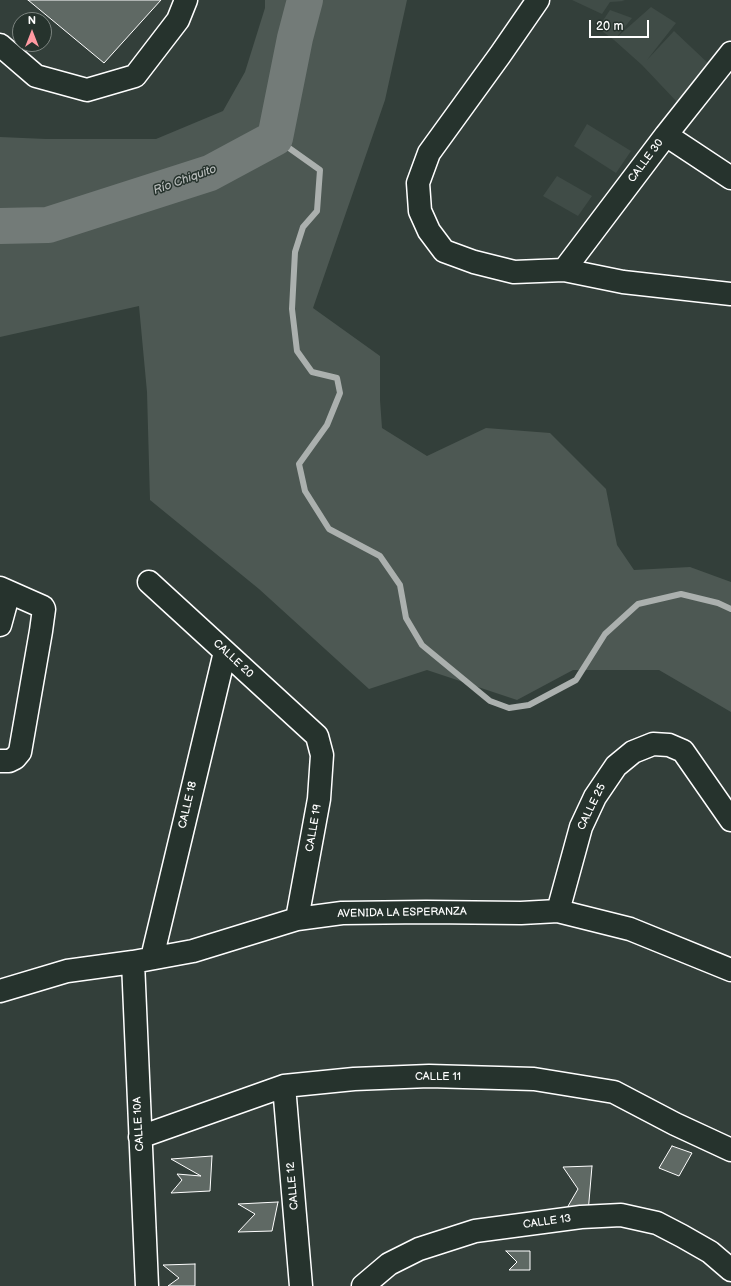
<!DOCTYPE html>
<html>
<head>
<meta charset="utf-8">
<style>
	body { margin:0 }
	#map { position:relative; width:731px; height:1286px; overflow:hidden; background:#333f3a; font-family:"Balsamiq Sans",sans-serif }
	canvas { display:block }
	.north { position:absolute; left:12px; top:12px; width:40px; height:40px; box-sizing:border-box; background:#26332d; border:1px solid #7d8581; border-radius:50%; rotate:0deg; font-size:11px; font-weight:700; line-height:16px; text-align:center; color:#fff }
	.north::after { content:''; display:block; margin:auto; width:14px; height:18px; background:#ff9aa2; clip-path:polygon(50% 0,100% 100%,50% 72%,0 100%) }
	.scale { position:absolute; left:589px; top:20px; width:60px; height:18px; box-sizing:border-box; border:2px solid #fff; border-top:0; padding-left:5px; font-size:12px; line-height:14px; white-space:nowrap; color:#fff; -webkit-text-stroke:3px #26332d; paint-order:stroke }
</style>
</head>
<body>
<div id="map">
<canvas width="731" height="1286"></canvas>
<div class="north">N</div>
<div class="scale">20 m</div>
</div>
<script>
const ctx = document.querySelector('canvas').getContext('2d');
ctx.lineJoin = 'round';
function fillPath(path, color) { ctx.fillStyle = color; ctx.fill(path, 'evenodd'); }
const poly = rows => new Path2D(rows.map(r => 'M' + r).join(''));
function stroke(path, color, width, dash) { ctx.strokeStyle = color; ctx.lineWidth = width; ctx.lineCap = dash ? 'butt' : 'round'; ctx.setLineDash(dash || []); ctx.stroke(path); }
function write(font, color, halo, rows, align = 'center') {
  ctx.font = font + ' "Balsamiq Sans",sans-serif'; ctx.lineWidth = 3; ctx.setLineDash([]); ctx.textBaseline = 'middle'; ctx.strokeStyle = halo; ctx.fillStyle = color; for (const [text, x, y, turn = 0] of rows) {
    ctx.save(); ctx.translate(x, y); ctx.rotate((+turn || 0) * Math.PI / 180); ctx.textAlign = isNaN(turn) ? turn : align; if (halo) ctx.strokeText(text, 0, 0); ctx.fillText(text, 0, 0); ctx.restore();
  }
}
fillPath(poly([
	[572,0,622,0,625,1,610,2,602,14],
	[651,7,676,23,647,60,674,31,710,65,677,102,642,65,614,40,598,28,610,10,632,18,616,38],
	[587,124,631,151,616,173,574,146],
	[557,176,592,196,578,216,543,196]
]), '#404c47');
fillPath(poly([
	[265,0,407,0,385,100,313,308,380,356,380,400,382,428,427,456,486,428,550,433,606,489,617,545,634,570,690,567,731,582,731,712,659,670,573,670,517,700,427,670,369,689,259,589,150,500,147,392,139,306,0,337,0,137,46,139,156,139,223,111,245,72,265,8]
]), '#4d5853');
stroke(poly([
	[275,138,320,170,317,211,303,227,295,252,292,309,297,351,312,372,337,378,340,393,327,425,299,464,305,491,329,529,380,556,400,585,406,618,422,645,490,701,509,708,529,705,576,680,605,634,638,604,681,594,718,603,731,609]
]), '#abb0ae', 6);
stroke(poly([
	[0,226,48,225,210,173,275,138,295,38,305,0]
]), '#737b78', 36);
const building = poly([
	[28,0,161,0,104,63,28,0],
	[672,1146,692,1153,679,1176,659,1168,672,1146],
	[212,1156,210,1191,171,1193,182,1180,177,1174,201,1176,171,1159,212,1156],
	[592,1166,588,1213,564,1213,578,1189,563,1167,592,1166],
	[278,1202,272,1231,238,1232,255,1214,238,1204,278,1202],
	[506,1251,530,1251,530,1270,509,1270,517,1262,506,1251],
	[195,1264,195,1286,168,1286,179,1278,163,1265,195,1264]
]);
fillPath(building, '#5f6964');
stroke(building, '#fff', 1);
const minor = poly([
	[538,0,500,55,429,153,418,183,420,211,429,231,444,251,474,262,514,272,564,270,623,282,731,294],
	[0,45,36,76,87,90,135,76,178,20,186,0],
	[666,135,731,178],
	[564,270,666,135,731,53],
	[149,582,317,736,322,755,319,799,297,919],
	[0,588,43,607,44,609,41,631,20,752,15,758,9,761,0,761],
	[0,625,9,592],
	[558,911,581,827,595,797,616,766,633,752,653,744,669,745,683,751,731,820],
	[152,958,225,652],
	[133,962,147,1286],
	[0,991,67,971,133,962,193,951,297,919,342,913,426,912,521,913,558,911,630,929,731,970],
	[284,1086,301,1286],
	[140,1137,284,1086,354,1079,429,1076,534,1079,614,1092,675,1124,731,1150],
	[363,1286,389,1264,419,1249,475,1231,581,1217,621,1215,657,1223,682,1236,710,1252,731,1270]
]);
stroke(minor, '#fff', 25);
stroke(minor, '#26332d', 22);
write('11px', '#fff', '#26332d', [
	["CALLE 30",646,161,-53],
	["CALLE 20",233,659,43],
	["CALLE 18",188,805,-77],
	["CALLE 25",592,807,-64],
	["CALLE 19",314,828,-80],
	["AVENIDA LA ESPERANZA",402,913,-1],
	["CALLE 11",438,1077],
	["CALLE 10A",139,1124,-93],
	["CALLE 12",293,1186,-95],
	["CALLE 13",547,1222,-8]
]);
write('italic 12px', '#b9bdbc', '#26332d', [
	["Río Chiquito",185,180,-20]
]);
</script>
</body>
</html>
